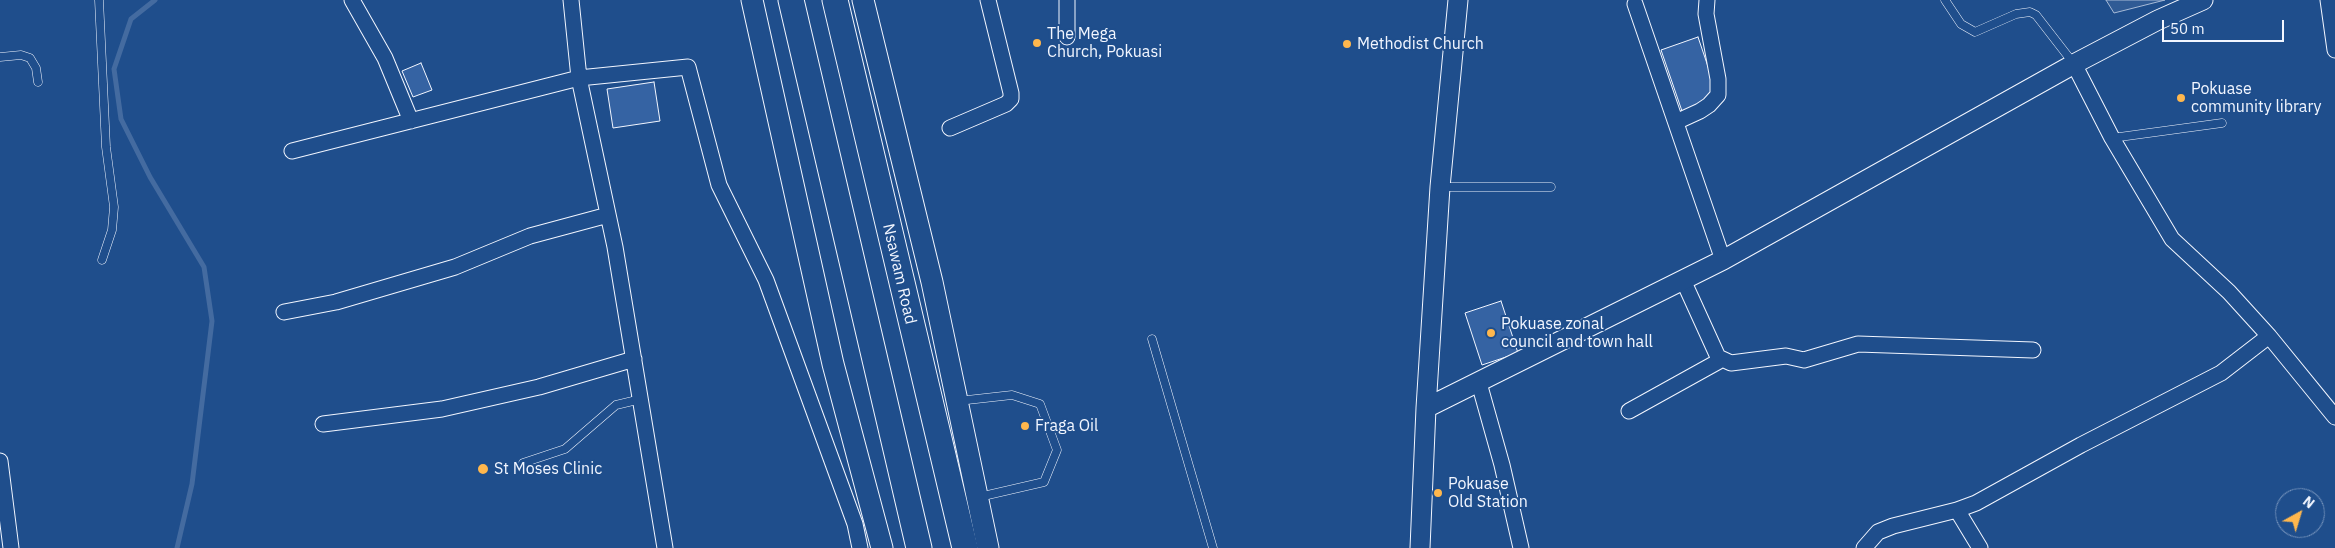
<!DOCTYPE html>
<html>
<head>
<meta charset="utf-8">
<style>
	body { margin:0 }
	#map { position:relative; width:2335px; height:548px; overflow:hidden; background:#1f4e8c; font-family:"IBM Plex Sans",sans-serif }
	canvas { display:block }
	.north { position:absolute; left:2275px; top:488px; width:50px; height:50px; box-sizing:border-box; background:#1f4e8c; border:1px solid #7391ba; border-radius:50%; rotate:39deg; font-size:14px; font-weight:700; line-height:20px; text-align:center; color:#f2f6ff }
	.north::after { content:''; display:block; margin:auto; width:18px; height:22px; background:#ffb74d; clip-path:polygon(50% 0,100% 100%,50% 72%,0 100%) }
	.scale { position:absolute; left:2162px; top:20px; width:122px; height:22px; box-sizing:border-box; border:2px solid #f2f6ff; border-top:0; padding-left:6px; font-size:15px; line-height:18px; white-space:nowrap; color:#f2f6ff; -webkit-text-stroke:4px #1f4e8c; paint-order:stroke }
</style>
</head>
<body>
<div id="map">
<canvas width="2335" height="548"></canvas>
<div class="north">N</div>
<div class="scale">50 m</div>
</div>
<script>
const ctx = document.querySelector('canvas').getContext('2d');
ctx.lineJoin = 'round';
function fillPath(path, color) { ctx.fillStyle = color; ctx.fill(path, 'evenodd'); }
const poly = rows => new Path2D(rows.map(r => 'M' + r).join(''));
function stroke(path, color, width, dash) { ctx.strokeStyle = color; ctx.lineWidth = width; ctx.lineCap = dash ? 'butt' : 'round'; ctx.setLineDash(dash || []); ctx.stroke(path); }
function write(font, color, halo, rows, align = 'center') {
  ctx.font = font + ' "IBM Plex Sans",sans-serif'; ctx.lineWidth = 4; ctx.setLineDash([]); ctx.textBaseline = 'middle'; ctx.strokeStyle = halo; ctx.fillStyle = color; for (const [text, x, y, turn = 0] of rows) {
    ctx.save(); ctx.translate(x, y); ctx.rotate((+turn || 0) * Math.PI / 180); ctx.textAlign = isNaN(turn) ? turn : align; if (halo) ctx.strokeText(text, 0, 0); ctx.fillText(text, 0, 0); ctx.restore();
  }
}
const built = poly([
	[2106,0,2165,0,2114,13,2106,0]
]);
fillPath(built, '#305b95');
stroke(built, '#a8bbd7', 1);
stroke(poly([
	[155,0,131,19,114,69,121,119,150,177,204,267,212,321,192,484,177,548]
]), '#446ba0', 5);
const building = poly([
	[1698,37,1720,102,1683,114,1661,50,1698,37],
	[421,63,432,90,413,97,402,71,421,63],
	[654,82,660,121,613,128,607,89,654,82],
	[1501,301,1518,353,1482,365,1465,313,1501,301]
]);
fillPath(building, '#3563a3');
stroke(building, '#f2f6ff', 1);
const service = poly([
	[99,0,106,147,114,207,112,230,102,260],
	[1945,0,1961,24,1975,32,2016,14,2030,12,2036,15,2074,64],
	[0,57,21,55,30,58,36,68,38,82],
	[2112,138,2222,123],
	[1440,187,1551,187],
	[1152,339,1213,548],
	[958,401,1012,395,1040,404,1057,450,1044,482,979,497],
	[523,463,565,449,616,405,641,399]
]);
const minor = poly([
	[352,0,385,58,411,121],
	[571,0,579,78,615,247,665,548],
	[1067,0,1067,37],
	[2328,0,2335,50],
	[1635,4,1723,260],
	[2074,64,2112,138,2172,239,2229,292,2269,336,2335,417],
	[1676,122,1700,111,1709,105,1718,95,1718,79,1706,14,1707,0],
	[950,128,1006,104,1011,99,1011,93,988,0],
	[292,151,579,78,688,67,719,185,766,280,855,524,860,548],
	[1683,280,1718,357,1731,363,1786,356,1804,360,1858,344,2033,350],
	[284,312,336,302,455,267,530,236,608,215],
	[1479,383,1502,465,1521,548],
	[1629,411,1721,360],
	[323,424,442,409,539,387,634,359],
	[0,461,11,548],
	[1957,510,1980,548],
	[1864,548,1878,532,1893,526,1957,510,1976,503,2081,445,2221,373,2269,336]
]);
const tertiary = poly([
	[1426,408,1723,260,2074,64,2158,20,2203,0],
	[1420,548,1426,408,1440,187,1458,0]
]);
const secondary = poly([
	[752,0,833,364,882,548],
	[863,0,932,282,988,548]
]);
const trunk = poly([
	[791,0,919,548],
	[835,0,965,548]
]);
stroke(service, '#f2f6ff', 9);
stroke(minor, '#f2f6ff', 17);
stroke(tertiary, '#f2f6ff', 21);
stroke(secondary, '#f2f6ff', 23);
stroke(trunk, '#f2f6ff', 27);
stroke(service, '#1f4e8c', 8);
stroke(minor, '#1f4e8c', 15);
stroke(tertiary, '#1f4e8c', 19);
stroke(secondary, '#1f4e8c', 21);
stroke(trunk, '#1f4e8c', 25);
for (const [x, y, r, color] of [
	[1037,43,5,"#ffb74d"],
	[1347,44,5,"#ffb74d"],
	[2181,98,5,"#ffb74d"],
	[1491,333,5,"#ffb74d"],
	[1025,426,5,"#ffb74d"],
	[483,469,6,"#ffb74d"],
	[1438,493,5,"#ffb74d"]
]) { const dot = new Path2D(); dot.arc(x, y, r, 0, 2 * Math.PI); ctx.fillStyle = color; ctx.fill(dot); stroke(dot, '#1f4e8c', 2); }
write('16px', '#f2f6ff', '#1f4e8c', [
	["The Mega",1047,34],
	["Church, Pokuasi",1047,52],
	["Methodist Church",1357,44],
	["Pokuase",2191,89],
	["community library",2191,107],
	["Pokuase zonal",1501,324],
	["council and town hall",1501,342],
	["Fraga Oil",1035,426],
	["St Moses Clinic",494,469],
	["Pokuase",1448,484],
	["Old Station",1448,502]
], 'left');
write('16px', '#f2f6ff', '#1f4e8c', [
	["Nsawam Road",899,274,77]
]);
</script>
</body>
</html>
